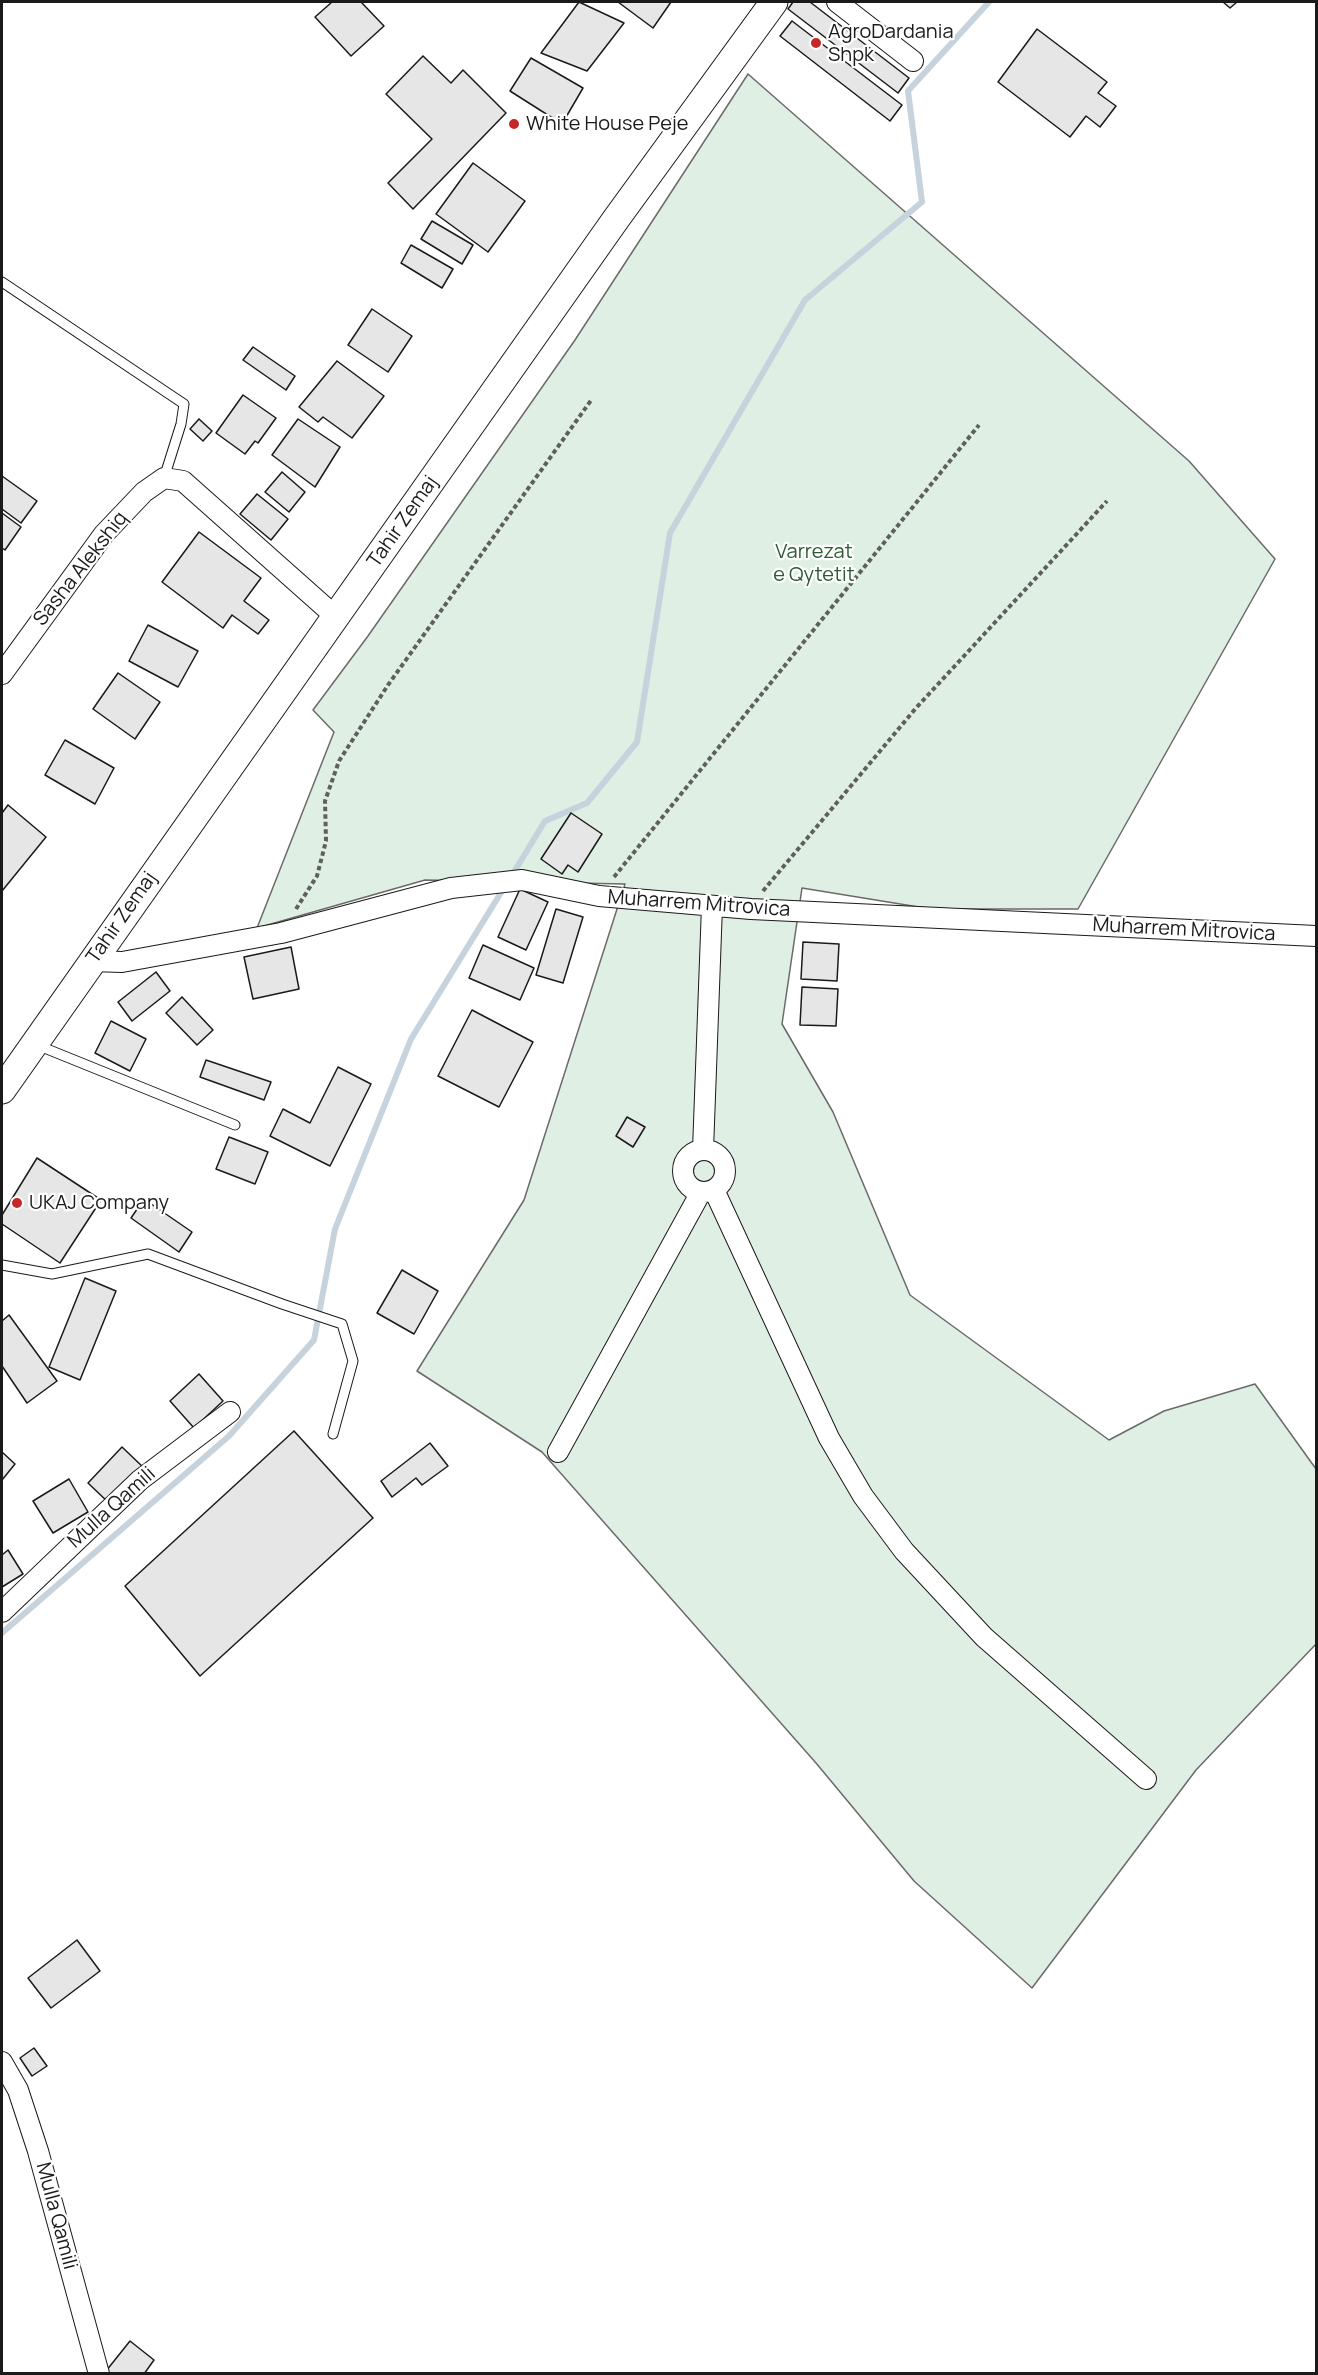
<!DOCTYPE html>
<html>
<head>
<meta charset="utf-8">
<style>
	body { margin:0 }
	#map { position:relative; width:1318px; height:2375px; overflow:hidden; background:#fff; font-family:Manrope,sans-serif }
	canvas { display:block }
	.frame { position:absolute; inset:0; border:3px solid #1a1a1a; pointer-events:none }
</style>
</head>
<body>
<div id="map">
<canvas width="1318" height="2375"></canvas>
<div class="frame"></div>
</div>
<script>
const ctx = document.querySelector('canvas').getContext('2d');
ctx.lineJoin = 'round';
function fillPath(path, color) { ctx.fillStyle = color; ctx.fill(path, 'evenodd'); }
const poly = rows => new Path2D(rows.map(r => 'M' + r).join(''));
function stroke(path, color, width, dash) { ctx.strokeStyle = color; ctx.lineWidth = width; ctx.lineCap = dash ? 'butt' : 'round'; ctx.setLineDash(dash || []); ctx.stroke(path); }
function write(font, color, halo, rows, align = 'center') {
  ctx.font = font + ' Manrope,sans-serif'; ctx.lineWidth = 4.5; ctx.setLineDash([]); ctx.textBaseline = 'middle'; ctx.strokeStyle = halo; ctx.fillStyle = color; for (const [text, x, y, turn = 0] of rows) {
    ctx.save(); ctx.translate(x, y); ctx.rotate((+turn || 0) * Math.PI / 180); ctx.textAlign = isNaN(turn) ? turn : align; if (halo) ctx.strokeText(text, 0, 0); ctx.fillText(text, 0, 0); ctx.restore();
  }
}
const green = poly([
	[748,74,1189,461,1275,559,1078,909,931,909,802,888,782,1024,833,1112,910,1295,1109,1440,1164,1411,1255,1384,1316,1469,1316,1644,1196,1770,1032,1988,914,1881,816,1763,542,1452,417,1371,524,1200,625,884,425,880,257,928,334,732,313,710,368,636,575,340,748,74]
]);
fillPath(green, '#e0efe3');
stroke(green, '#6a6a6a', 1.5);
stroke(poly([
	[511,877,545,821,587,803,637,742,670,533,805,300,922,202,908,91,989,2],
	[2,1633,229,1436,314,1340,335,1229,411,1039,505,886]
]), '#c6d2dc', 6);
const building = poly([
	[332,2,361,2,384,26,351,56,315,17,332,2],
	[579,2,624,23,587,71,541,53,579,2],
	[618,2,671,2,653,28,618,2],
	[793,2,810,2,909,78,898,93,788,9,793,2],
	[1223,2,1237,2,1230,8,1223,2],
	[792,21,902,105,890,121,780,36,792,21],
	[1037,29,1107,82,1098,93,1116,106,1100,127,1086,116,1070,137,998,82,1037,29],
	[423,56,451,83,463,70,506,113,413,209,388,183,432,139,386,94,423,56],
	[531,58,583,88,562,124,510,91,531,58],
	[473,163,525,201,488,252,436,214,473,163],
	[432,221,473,245,462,264,421,239,432,221],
	[411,245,453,269,442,288,401,263,411,245],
	[372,309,412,336,388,372,348,345,372,309],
	[253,347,295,376,286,390,243,360,253,347],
	[337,361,384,396,352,438,323,417,318,422,299,407,337,361],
	[243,395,276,418,258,443,255,441,245,454,216,433,243,395],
	[199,419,212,431,203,441,190,429,199,419],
	[298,419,340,447,315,487,272,455,298,419],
	[282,472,305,492,289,512,265,492,282,472],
	[2,476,37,501,21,523,2,509,2,476],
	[257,494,288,519,271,540,240,514,257,494],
	[2,513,21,527,5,550,2,548,2,513],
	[199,532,261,578,244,601,269,620,258,634,232,615,223,628,162,582,199,532],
	[148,625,198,651,178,687,129,661,148,625],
	[118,673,160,702,135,739,93,709,118,673],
	[65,740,114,768,95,804,45,775,65,740],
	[8,805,46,837,2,891,2,813,8,805],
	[571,813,602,834,578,872,568,865,562,874,541,859,571,813],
	[520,889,548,902,526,950,498,937,520,889],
	[556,909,583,917,563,983,536,975,556,909],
	[803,942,839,944,837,981,801,979,803,942],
	[483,945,534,968,520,1000,469,978,483,945],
	[291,947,299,989,253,999,244,957,291,947],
	[156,972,170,991,132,1021,118,1002,156,972],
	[802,987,838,989,836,1026,800,1025,802,987],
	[182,997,213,1030,197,1045,166,1013,182,997],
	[472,1010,533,1042,499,1107,438,1076,472,1010],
	[111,1021,146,1039,130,1071,95,1053,111,1021],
	[206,1060,271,1082,264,1100,200,1077,206,1060],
	[338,1067,371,1084,330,1166,270,1136,283,1109,310,1123,338,1067],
	[627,1117,645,1127,633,1147,616,1136,627,1117],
	[229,1137,268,1152,255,1184,216,1169,229,1137],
	[37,1158,101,1200,60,1263,2,1224,2,1215,37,1158],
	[144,1199,192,1232,179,1252,131,1218,144,1199],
	[402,1270,438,1291,414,1334,377,1313,402,1270],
	[85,1278,116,1291,80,1380,49,1367,85,1278],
	[9,1315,57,1381,27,1403,2,1366,2,1321,9,1315],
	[199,1374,223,1401,194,1428,170,1401,199,1374],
	[294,1431,373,1518,200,1676,125,1586,294,1431],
	[430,1443,448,1466,422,1485,416,1478,392,1497,381,1481,430,1443],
	[122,1447,145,1469,110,1504,88,1483,122,1447],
	[2,1452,15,1464,2,1480,2,1452],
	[69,1479,88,1512,53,1533,33,1501,69,1479],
	[8,1550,23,1574,2,1587,2,1555,8,1550],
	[77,1940,100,1971,51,2008,28,1978,77,1940],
	[34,2048,47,2066,32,2076,20,2058,34,2048],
	[130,2341,154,2360,144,2374,109,2374,106,2371,130,2341]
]);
fillPath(building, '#e6e6e6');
stroke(building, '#1a1a1a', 1.5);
const service = poly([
	[2,282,184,404,181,424,164,478],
	[37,1045,235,1125],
	[2,1265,52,1274,148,1254,282,1304,342,1324,353,1361,333,1434]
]);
const minor = poly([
	[837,2,913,61],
	[2,674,104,534,144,492,164,478,183,481,336,617],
	[91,961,122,962,281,933,451,888,522,880,599,896,751,909,1316,936],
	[703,1150,712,906],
	'683 1171a21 21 0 1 1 42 0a21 21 0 1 1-42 0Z',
	[714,1190,829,1438,863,1496,904,1551,984,1637,1146,1779],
	[558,1452,701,1192],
	[2,1612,140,1480,230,1412],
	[2,2062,18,2090,38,2151,99,2374]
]);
const secondary = poly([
	[2,1090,616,219,774,2]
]);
stroke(service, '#1a1a1a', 11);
stroke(minor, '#1a1a1a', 22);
stroke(secondary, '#1a1a1a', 29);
stroke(poly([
	[614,877,979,425],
	[763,891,916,708,1107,501],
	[296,909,317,876,326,841,325,801,339,761,388,685,592,399]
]), '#5f5f5f', 4, [4.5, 3]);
stroke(service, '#fff', 9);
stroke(minor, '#fff', 20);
stroke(secondary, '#fff', 27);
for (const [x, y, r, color] of [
	[816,43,6,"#c62828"],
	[514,124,6,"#c62828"],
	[17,1203,6,"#c62828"]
]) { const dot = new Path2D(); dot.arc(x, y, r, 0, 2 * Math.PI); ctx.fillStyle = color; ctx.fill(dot); stroke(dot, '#fff', 2); }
write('20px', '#1a1a1a', '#fff', [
	["AgroDardania",828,32],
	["Shpk",828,55],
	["White House Peje",526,124],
	["UKAJ Company",29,1203]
], 'left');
write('20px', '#1a1a1a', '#fff', [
	["Tahir Zemaj",403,522,-55],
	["Sasha Alekshiq",81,569,-52],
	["Muharrem Mitrovica",699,904,4],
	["Tahir Zemaj",122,918,-55],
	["Muharrem Mitrovica",1184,930,3],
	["Mulla Qamili",112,1508,-42],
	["Mulla Qamili",56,2216,75]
]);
write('20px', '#2b5a34', '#fff', [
	["Varrezat",814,552],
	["e Qytetit",814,575]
]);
</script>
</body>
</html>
